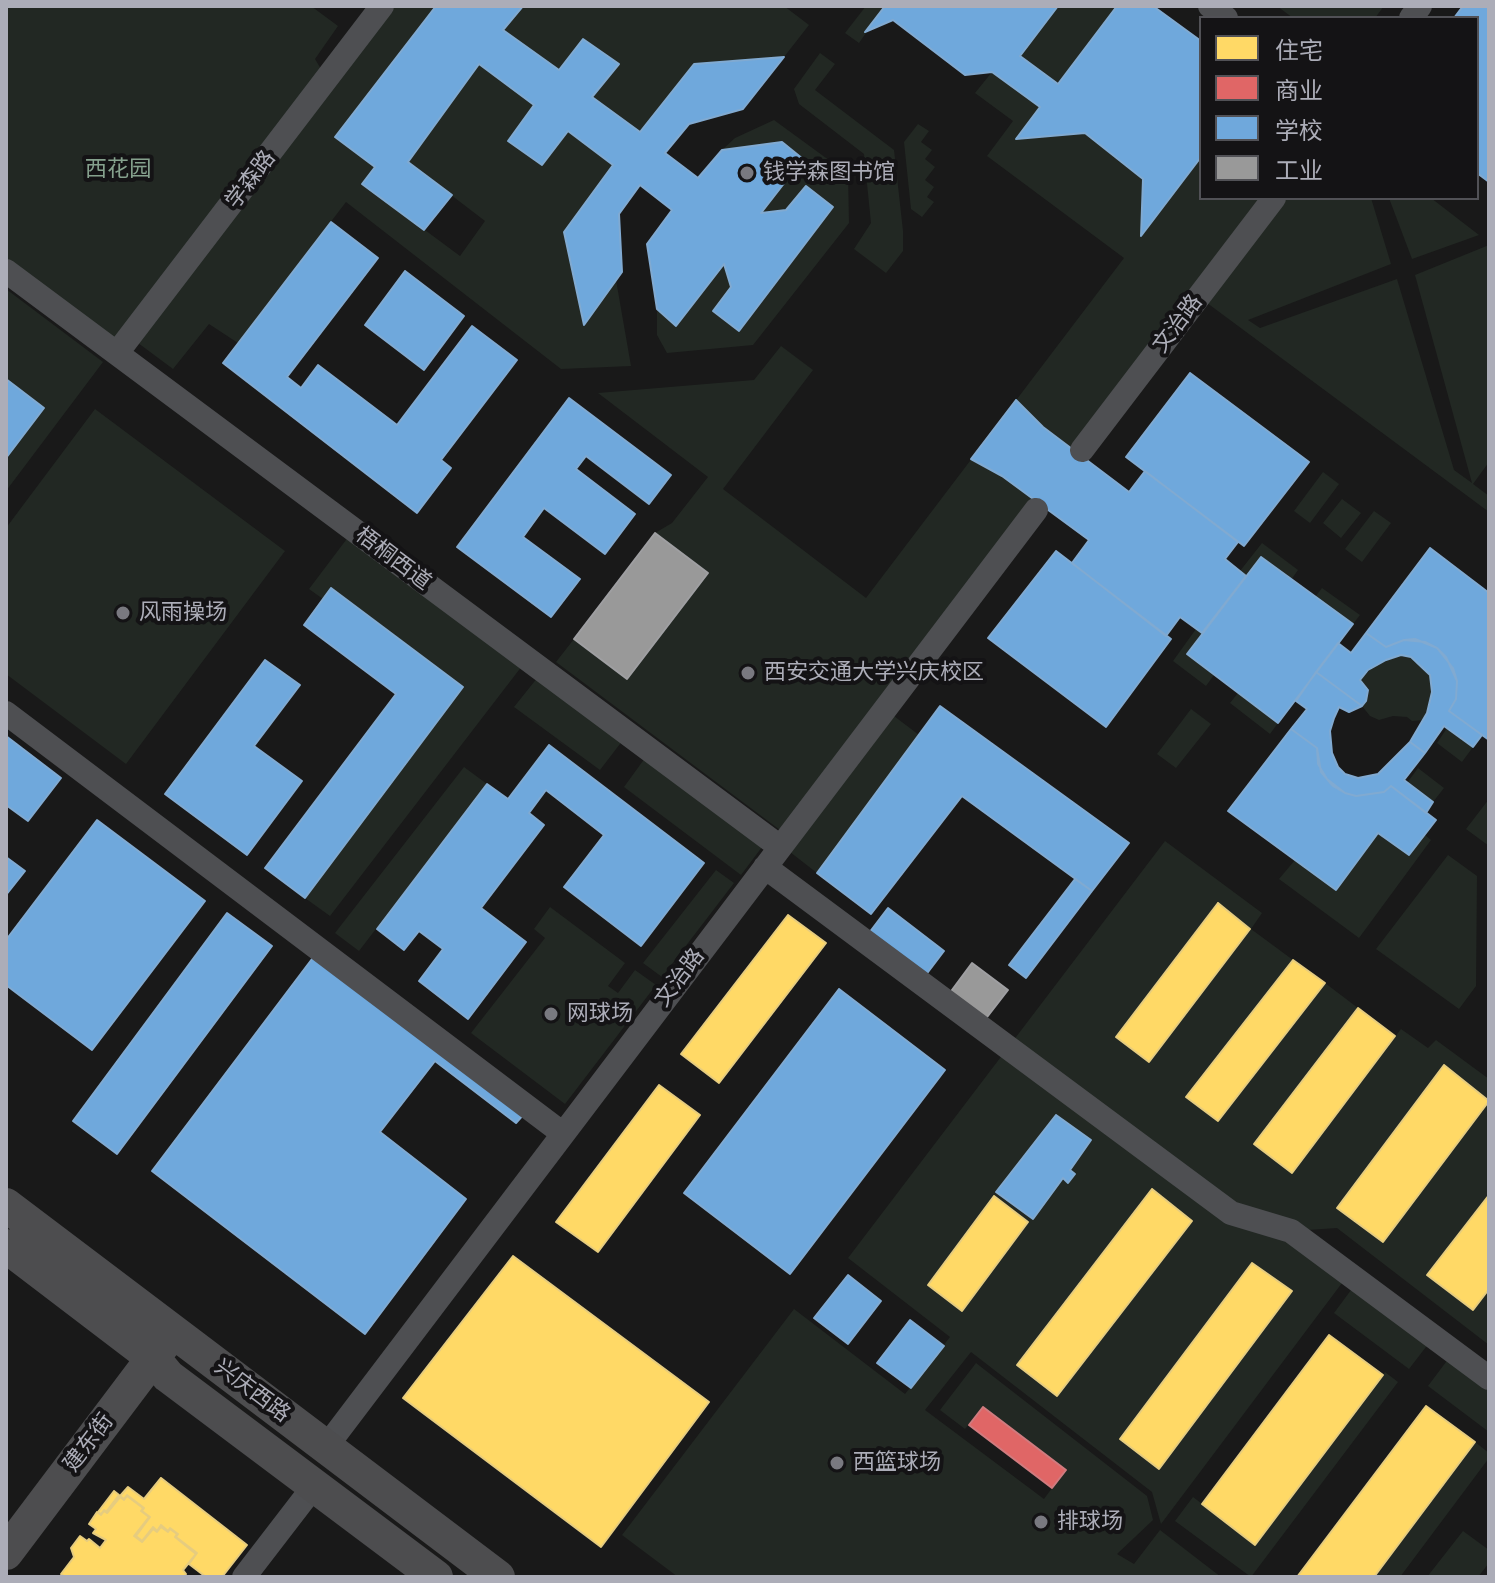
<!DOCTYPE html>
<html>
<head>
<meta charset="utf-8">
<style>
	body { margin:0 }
	#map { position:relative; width:1495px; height:1583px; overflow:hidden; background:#191919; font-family:"Fira Sans","Noto Sans SC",sans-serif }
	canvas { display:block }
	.frame { position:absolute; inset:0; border:8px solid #acadb8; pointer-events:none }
	.legend { position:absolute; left:1199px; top:16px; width:280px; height:184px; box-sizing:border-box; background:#141315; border:2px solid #515156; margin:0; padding:10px 14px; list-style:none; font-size:24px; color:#acadb8 }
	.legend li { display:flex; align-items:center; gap:16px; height:40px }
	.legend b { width:40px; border:2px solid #515156 }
</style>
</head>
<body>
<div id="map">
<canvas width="1495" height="1583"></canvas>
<div class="frame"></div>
<ul class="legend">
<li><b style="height:22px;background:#ffd966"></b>住宅</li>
<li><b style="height:22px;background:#e06666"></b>商业</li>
<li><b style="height:22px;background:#6fa8dc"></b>学校</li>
<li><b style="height:22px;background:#999"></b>工业</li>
</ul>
</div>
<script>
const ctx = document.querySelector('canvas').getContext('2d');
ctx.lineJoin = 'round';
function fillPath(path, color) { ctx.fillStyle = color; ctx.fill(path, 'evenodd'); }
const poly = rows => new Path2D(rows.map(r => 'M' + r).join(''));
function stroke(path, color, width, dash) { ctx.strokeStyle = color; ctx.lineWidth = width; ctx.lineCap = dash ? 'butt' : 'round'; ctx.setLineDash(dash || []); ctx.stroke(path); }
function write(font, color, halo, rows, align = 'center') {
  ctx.font = font + ' "Fira Sans","Noto Sans SC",sans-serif'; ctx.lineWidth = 8; ctx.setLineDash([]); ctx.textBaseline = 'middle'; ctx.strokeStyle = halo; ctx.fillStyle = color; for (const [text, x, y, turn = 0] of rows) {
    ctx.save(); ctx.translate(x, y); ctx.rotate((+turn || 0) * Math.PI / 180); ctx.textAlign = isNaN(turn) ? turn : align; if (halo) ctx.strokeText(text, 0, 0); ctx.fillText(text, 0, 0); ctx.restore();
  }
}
fillPath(poly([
	[6,6,311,6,338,26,315,59,327,79,383,6,436,6,335,138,375,167,363,184,460,256,485,221,408,162,479,64,534,105,509,141,568,131,613,165,564,232,584,324,616,280,631,366,561,369,346,202,238,343,209,324,173,369,130,337,117,353,6,271],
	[523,6,784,6,809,25,784,57,694,64,640,132,592,97,618,64,583,39,559,70,503,30],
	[866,6,885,6,859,43,845,33],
	[1058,6,1117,6,1058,84,1020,56],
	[1277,6,1384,6,1375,18,1293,18],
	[820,53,835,64,815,90,894,150,903,231,903,251,886,273,854,249,871,223,864,154,799,104,794,89],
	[992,72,1040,107,1017,139,1085,133,1143,179,1142,234,1201,157,1201,198,1371,198,1391,264,1248,320,1260,328,1397,279,1454,470,1472,483,1415,275,1489,245,1489,462,1473,484,1489,496,1489,512,1199,297,788,836,556,662,574,639,627,679,708,573,655,533,672,523,708,477,598,393,754,380,781,346,813,370,723,489,866,598,1124,258,987,156,1013,121,975,93],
	[774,120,848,174,849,223,753,345,667,353,657,335,657,309,677,326,724,264,731,287,713,311,740,331,833,208,806,187,786,210,761,213,781,142,722,150,735,138],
	[918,124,929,131,921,142,932,150,925,159,935,167,925,180,934,187,927,197,934,202,922,217,911,209,904,142],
	[1389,198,1431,198,1479,235,1412,259],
	[6,289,103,362,6,491],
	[95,409,285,551,126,764,6,674,6,528],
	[1323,472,1339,484,1310,523,1294,511],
	[1342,499,1361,513,1341,538,1323,523],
	[1374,511,1391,523,1362,562,1345,549],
	[349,536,522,666,330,916,305,898,463,687,332,588,323,599,309,589],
	[1262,543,1298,570,1291,580,1261,557,1246,576,1240,571],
	[1322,588,1360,615,1353,624,1315,597],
	[1196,629,1202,633,1187,654,1214,675,1206,686,1173,661],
	[1401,655,1411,657,1430,675,1432,692,1424,720,1412,721,1407,717,1393,716,1379,720,1370,716,1362,706,1369,689,1360,680,1374,666],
	[538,677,623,740,600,770,514,707],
	[1238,693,1278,723,1270,734,1230,703],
	[1191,709,1211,724,1176,768,1157,754],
	[894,716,919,735,817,873,790,852],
	[1447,728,1473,747,1462,762,1437,743],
	[645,758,762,847,741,875,624,787],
	[464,767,487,784,359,951,335,933],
	[1418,768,1444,788,1433,802,1407,783],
	[1489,799,1489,846,1466,829],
	[1378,833,1409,855,1425,835,1431,840,1359,938,1279,879,1295,860,1336,890],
	[1165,841,1262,913,1251,929,1293,960,1187,1097,1217,1120,1325,983,1358,1008,1255,1144,1291,1172,1401,1029,1428,1048,1436,1040,1489,1079,1489,1345,1337,1228,1293,1231,1348,1275,1161,1524,1152,1492,971,1352,925,1410,1044,1499,1066,1469,983,1407,965,1429,940,1410,976,1363,1147,1496,1153,1520,1117,1554,1134,1564,1160,1530,1221,1577,678,1577,622,1535,794,1309,905,1394,950,1337,848,1258],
	[1217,903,1250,930,1148,1062,1117,1037],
	[1448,855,1477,876,1476,986,1459,1009,1376,949],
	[716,870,734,883,662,977,643,963],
	[550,907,625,963,608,986,618,993,635,970,656,985,565,1104,471,1033,545,938,534,929],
	[1354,1286,1429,1343,1409,1369,1334,1313],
	[1449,1358,1489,1387,1489,1432,1428,1386],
	[1385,1372,1398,1382,1251,1577,1175,1521,1193,1497,1255,1544],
	[1475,1442,1489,1453,1489,1458,1400,1577,1374,1577],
	[1463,1531,1489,1550,1489,1563,1478,1577,1427,1577]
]), '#222823');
const homes = poly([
	[1218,903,1250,929,1149,1062,1116,1037,1218,903],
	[788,915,826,943,719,1083,681,1054,788,915],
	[1293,960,1325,983,1218,1121,1186,1097,1293,960],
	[1358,1008,1395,1036,1292,1173,1254,1144,1358,1008],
	[1444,1065,1489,1101,1383,1242,1337,1208,1444,1065],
	[659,1085,700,1115,598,1252,556,1222,659,1085],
	[1152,1189,1192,1221,1057,1396,1017,1365,1152,1189],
	[1489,1195,1489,1289,1473,1310,1427,1275,1489,1195],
	[994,1196,1028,1222,962,1311,928,1285,994,1196],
	[513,1256,709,1402,601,1547,403,1398,513,1256],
	[1252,1263,1292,1291,1159,1469,1120,1439,1252,1263],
	[1329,1335,1383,1375,1255,1545,1202,1504,1329,1335],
	[1426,1406,1475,1442,1374,1577,1297,1577,1426,1406],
	[161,1478,247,1545,222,1577,206,1577,189,1564,197,1553,176,1537,178,1534,170,1528,168,1531,161,1525,157,1531,153,1527,142,1541,136,1536,150,1517,142,1511,144,1508,127,1495,124,1499,120,1496,128,1487,144,1499,161,1478],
	[114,1491,119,1495,106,1512,104,1510,101,1514,98,1512,114,1491],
	[127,1496,143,1508,141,1511,149,1517,134,1536,142,1542,153,1529,157,1532,161,1527,168,1532,170,1529,177,1534,175,1537,196,1554,183,1570,186,1574,184,1577,65,1577,61,1574,74,1557,71,1548,80,1536,87,1541,89,1539,100,1548,106,1540,93,1533,96,1529,89,1524,97,1512,101,1515,104,1511,107,1513,120,1497,124,1500,127,1496]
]);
fillPath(homes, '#ffd966');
stroke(homes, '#e6cc7f', 2);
const shops = poly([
	[983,1407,1066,1470,1052,1488,969,1425,983,1407]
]);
fillPath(shops, '#e06666');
stroke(shops, '#d07b7f', 2);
const schools = poly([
	[436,6,523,6,503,30,559,70,583,39,619,64,592,97,640,132,694,64,784,57,743,109,689,124,665,153,698,178,722,150,782,142,803,159,761,213,786,210,806,186,833,207,739,331,713,311,731,287,724,264,676,326,657,309,647,244,672,210,640,185,619,214,622,272,584,325,564,232,613,165,568,131,542,165,508,141,534,105,479,64,408,162,452,195,424,230,362,184,375,167,335,137,436,6],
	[885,6,1058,6,1020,56,1058,84,1117,6,1153,6,1201,41,1201,157,1141,236,1143,179,1085,133,1016,139,1040,107,992,72,965,75,893,20,865,32,885,6],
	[1463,6,1489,6,1489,182,1477,173,1477,18,1454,18,1463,6],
	[331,222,378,258,287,377,301,388,318,365,397,425,472,326,517,360,441,460,451,468,417,513,223,363,331,222],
	[405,271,464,316,424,370,365,325,405,271],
	[1190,373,1309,462,1244,546,1126,457,1190,373],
	[6,379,44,408,6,458,6,379],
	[569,398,671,475,649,504,586,456,576,469,635,514,605,554,544,508,523,537,580,579,551,617,457,547,569,398],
	[1016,400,1043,427,1129,492,1145,471,1238,542,1225,559,1246,576,1202,633,1180,617,1166,636,1072,563,1089,540,1002,476,971,459,1016,400],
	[1430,548,1489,593,1489,740,1449,711,1456,699,1457,681,1453,668,1437,648,1415,639,1404,640,1386,647,1366,633,1430,548],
	[1056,551,1171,639,1106,727,988,638,1056,551],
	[1261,557,1353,624,1278,723,1187,654,1261,557],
	[331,588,463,687,305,898,265,868,396,694,304,625,331,588],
	[1366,633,1386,647,1404,640,1425,642,1437,648,1446,657,1457,681,1456,699,1449,711,1482,735,1473,747,1444,726,1425,753,1410,742,1427,713,1432,692,1430,675,1411,657,1401,655,1386,660,1368,670,1360,680,1368,690,1366,701,1362,706,1316,672,1338,643,1351,653,1366,633],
	[265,660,300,685,254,746,302,781,247,855,165,794,265,660],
	[1316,672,1362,706,1349,712,1339,707,1334,718,1330,731,1332,753,1338,767,1345,774,1358,778,1378,774,1410,742,1425,753,1404,780,1433,802,1426,813,1391,786,1384,792,1356,796,1345,793,1327,779,1318,764,1317,748,1291,729,1307,709,1296,701,1316,672],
	[940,706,1129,843,1092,891,962,796,871,914,817,873,940,706],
	[1291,729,1317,748,1321,772,1333,786,1345,793,1356,796,1384,792,1391,786,1436,820,1409,855,1378,833,1336,890,1228,811,1291,729],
	[6,736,61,778,28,821,6,805,6,736],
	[549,745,704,863,641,946,564,887,604,835,546,790,529,813,544,825,481,908,526,942,468,1019,419,981,443,949,419,931,404,950,377,929,487,784,508,799,549,745],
	[97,820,205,901,92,1050,6,985,6,940,97,820],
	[6,857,25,871,6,895,6,857],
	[1075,879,1092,891,1026,978,1009,965,1075,879],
	[888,908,944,951,925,976,869,933,888,908],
	[227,913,272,946,117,1154,73,1121,227,913],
	[315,955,524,1114,516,1123,435,1061,380,1132,466,1199,365,1334,152,1171,315,955],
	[839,989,945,1070,790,1274,684,1193,839,989],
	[1056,1115,1091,1140,1070,1170,1075,1174,1068,1183,1063,1178,1033,1219,996,1192,1056,1115],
	[848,1275,881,1301,848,1344,814,1318,848,1275],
	[910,1320,944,1346,911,1388,877,1363,910,1320]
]);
fillPath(schools, '#6fa8dc');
stroke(schools, '#81aad1', 2);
const industry = poly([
	[655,533,708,573,627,679,574,639,655,533],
	[972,963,1008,990,984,1021,949,994,972,963]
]);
fillPath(industry, '#999');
stroke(industry, '#9f9fa2', 2);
stroke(poly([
	[1210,6,1226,18],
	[1411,18,1420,6],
	[6,271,780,847],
	[117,353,382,6],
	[1082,450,1274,198],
	[6,713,562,1133],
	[765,867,1231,1213,1291,1231,1489,1378],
	[326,1447,1036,510],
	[244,1577,314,1486]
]), '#4e4f52', 24);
stroke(poly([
	[6,1205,498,1577],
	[6,1246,153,1358,168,1376,436,1577],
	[6,1553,165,1342]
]), '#4d4d4f', 34);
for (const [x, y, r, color] of [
	[747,173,8,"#797980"],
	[123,613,8,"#797980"],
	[748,673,8,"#797980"],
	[551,1014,8,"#797980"],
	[837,1463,8,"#797980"],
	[1041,1522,8,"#797980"]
]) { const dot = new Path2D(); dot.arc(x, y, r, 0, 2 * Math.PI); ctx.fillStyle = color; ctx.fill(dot); stroke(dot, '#141315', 3); }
write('22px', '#85a18d', '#141315', [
	["西花园",118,170]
]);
write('22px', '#acadb8', '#141315', [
	["钱学森图书馆",763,173],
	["风雨操场",139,613],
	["西安交通大学兴庆校区",764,673],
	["网球场",567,1014],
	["西篮球场",853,1463],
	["排球场",1057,1522]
], 'left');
write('22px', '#acadb8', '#141315', [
	["学森路",251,180,-53],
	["文治路",1178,324,-53],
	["梧桐西道",393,559,37],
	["文治路",680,978,-53],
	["兴庆西路",252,1391,37],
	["建东街",89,1443,-53]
]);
</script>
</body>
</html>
